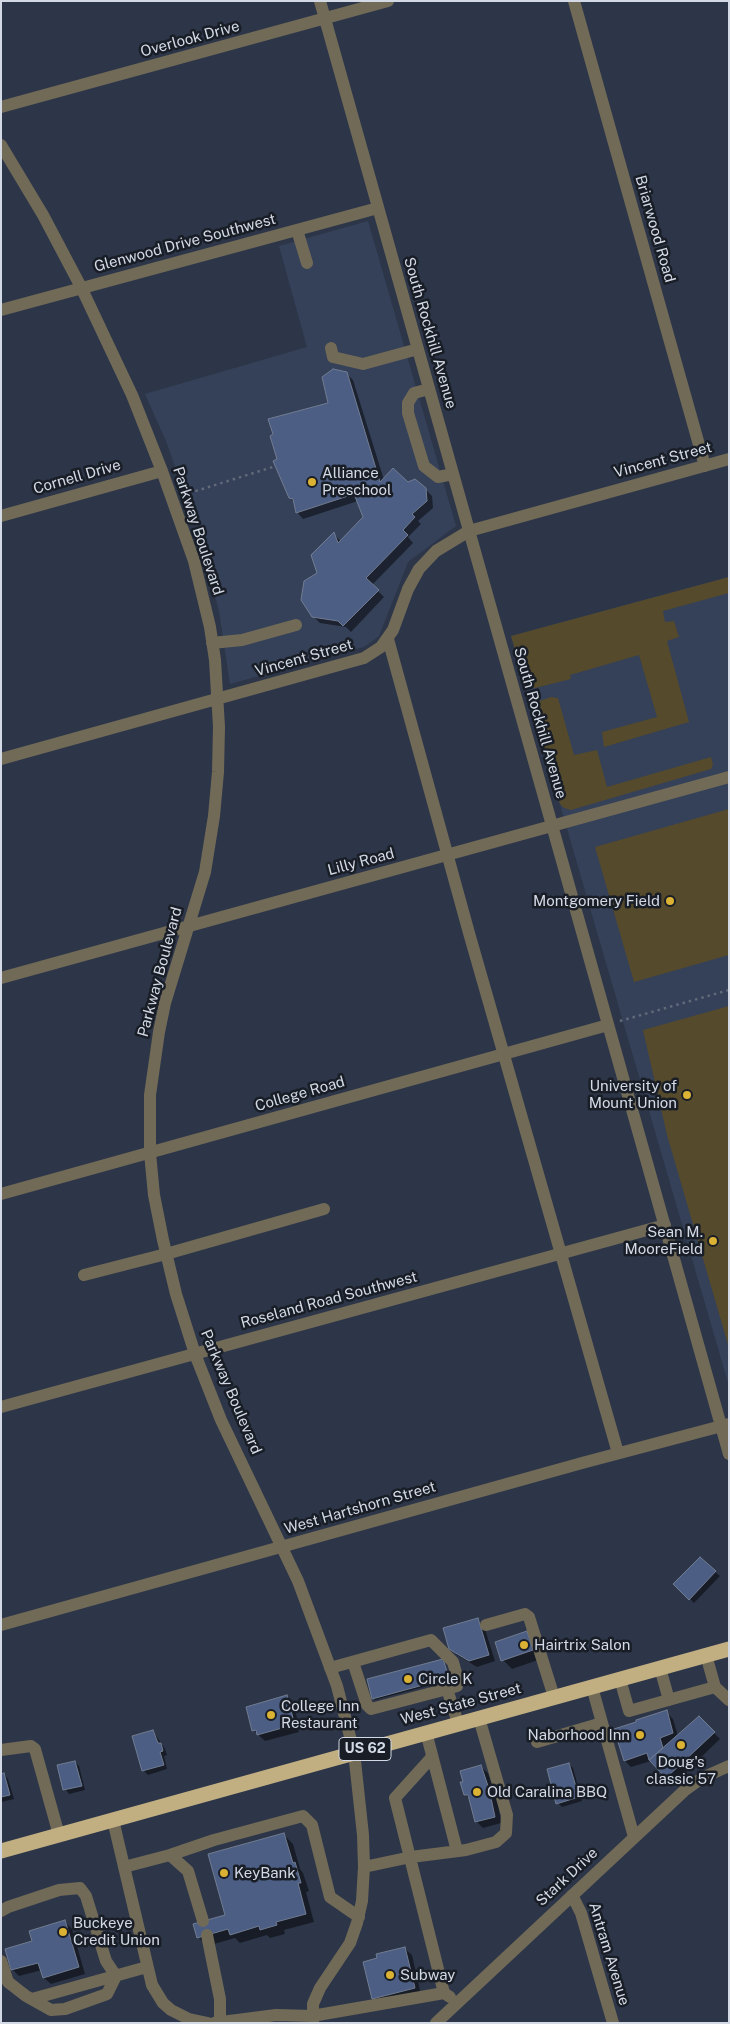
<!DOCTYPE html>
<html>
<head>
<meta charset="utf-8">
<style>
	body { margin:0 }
	#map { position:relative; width:730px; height:2024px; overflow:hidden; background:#2d3649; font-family:"Public Sans",sans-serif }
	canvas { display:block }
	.frame { position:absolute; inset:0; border:2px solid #d3d9e5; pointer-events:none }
</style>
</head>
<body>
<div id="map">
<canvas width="730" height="2024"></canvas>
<div class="frame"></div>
</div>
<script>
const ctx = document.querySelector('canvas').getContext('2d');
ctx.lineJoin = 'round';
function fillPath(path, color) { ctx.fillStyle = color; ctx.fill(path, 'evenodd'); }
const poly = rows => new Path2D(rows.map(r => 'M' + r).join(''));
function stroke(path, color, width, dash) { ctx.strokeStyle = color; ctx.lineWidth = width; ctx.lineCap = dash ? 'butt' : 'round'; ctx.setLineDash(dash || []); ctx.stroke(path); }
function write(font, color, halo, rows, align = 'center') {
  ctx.font = font + ' "Public Sans",sans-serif'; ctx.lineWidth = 5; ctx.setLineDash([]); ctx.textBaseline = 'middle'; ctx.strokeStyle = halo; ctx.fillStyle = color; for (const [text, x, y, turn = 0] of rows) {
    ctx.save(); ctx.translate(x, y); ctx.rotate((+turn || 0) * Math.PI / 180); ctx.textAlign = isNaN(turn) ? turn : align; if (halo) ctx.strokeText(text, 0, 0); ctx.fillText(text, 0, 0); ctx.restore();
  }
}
fillPath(poly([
	[368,221,456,526,408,562,379,636,364,647,230,684,219,611,195,523,166,441,145,394,307,347,279,246],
	[729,577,729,1386,511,636]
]), '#354159');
fillPath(poly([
	[729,577,729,593,663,611,665,622,674,621,679,637,667,641,689,722,604,747,602,732,657,717,639,655,570,675,571,679,535,688,529,686,524,681,511,636],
	[551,697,558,698,574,755,597,750,607,787,711,757,713,765,711,769,571,810,564,808,560,804,533,709,537,702],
	[729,809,729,955,634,982,595,847],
	[729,1006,729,1348,667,1135,643,1030]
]), '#554a2b');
fillPath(poly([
	[346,373,353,380,384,480,425,489,432,496,433,508,418,521,421,524,408,537,413,543,372,585,384,597,351,632,346,627,320,623,313,616,318,574,334,534,341,542,364,518,358,501,303,519,297,512,295,503,290,498,329,404],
	[715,1572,720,1576,694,1603,675,1584],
	[478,1620,484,1626,495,1661,477,1667,457,1655,450,1648],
	[526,1633,541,1659,512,1669,503,1660],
	[443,1661,450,1680,375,1700,373,1698],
	[287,1696,293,1703,299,1725,297,1726,299,1732,265,1741,253,1730],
	[666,1712,673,1719,678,1736,699,1718,720,1739,673,1784,651,1761,631,1767,625,1761],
	[153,1731,165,1749,167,1755,164,1756,167,1769,148,1775,144,1771,134,1737],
	[75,1762,79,1766,85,1790,69,1794,65,1789],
	[569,1764,573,1768,582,1801,562,1807,558,1803],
	[481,1767,488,1773,498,1804,501,1823,483,1828,476,1821,471,1800,465,1795],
	[4,1774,8,1779,14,1799,1,1802,1,1775],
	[284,1835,293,1844,300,1869,303,1873,309,1891,306,1892,314,1922,284,1930,285,1934,270,1938,267,1935,240,1943,235,1938,207,1946,198,1937,227,1916],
	[65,1922,72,1929,85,1974,51,1984,44,1978,42,1970,19,1976,13,1970,7,1950,33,1942],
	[405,1949,412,1955,421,1995,380,2005,373,1998]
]), '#0007');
const building = poly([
	[333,369,347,372,380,482,393,468,408,482,415,479,426,488,427,501,412,514,415,517,403,530,408,535,366,578,379,590,343,626,338,621,312,617,301,600,304,581,317,573,311,555,334,532,338,543,363,517,354,494,296,513,293,499,289,498,273,461,277,459,270,436,273,434,268,419,328,403,322,377,333,369],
	[700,1557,716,1571,689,1600,673,1584,700,1557],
	[478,1618,489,1655,469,1661,449,1649,443,1628,478,1618],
	[527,1631,533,1650,501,1661,495,1642,527,1631],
	[443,1659,449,1678,372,1699,367,1679,443,1659],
	[287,1695,293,1718,291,1719,293,1725,257,1735,256,1730,252,1731,246,1707,287,1695],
	[667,1710,673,1733,660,1738,663,1748,649,1760,647,1753,624,1761,614,1729,636,1722,636,1720,667,1710],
	[699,1716,715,1732,666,1778,649,1760,699,1716],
	[153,1730,158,1743,161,1743,163,1751,160,1752,164,1765,142,1771,132,1736,153,1730],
	[75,1761,82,1786,63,1790,57,1765,75,1761],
	[569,1763,579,1797,556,1804,547,1769,569,1763],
	[481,1765,492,1798,491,1798,495,1817,475,1822,468,1795,464,1795,460,1782,463,1782,460,1771,481,1765],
	[4,1773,10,1795,1,1797,1,1774,4,1773],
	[284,1833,293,1863,295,1862,301,1883,298,1883,306,1914,276,1922,277,1925,260,1930,259,1926,230,1935,228,1929,197,1938,193,1924,225,1915,208,1854,284,1833],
	[65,1920,79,1967,43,1978,38,1963,11,1970,5,1949,32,1941,29,1931,65,1920],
	[405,1947,415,1988,372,1999,363,1962,377,1958,376,1954,405,1947]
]);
fillPath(building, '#4c5e84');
stroke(building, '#717c91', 1);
stroke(poly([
	[183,495,276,466],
	[620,1021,729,990]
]), '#626a7a', 2.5, [2.5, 4]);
stroke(poly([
	[320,1,729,1454],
	[574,1,705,466],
	[1,107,388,1],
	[1,145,43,215,81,287,132,395,162,471,194,561,210,627,215,660,219,727,218,772,214,816,205,872,165,1003,159,1032,150,1095,150,1153,154,1195,163,1240,176,1294,195,1354,221,1420,298,1581,337,1686,354,1752,363,1835,364,1867,362,1901,357,1923,350,1943,320,1988,313,2004,313,2023],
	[297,230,307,263],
	[1,310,378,208],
	[331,348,333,357,363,364,418,349],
	[429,389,414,393,408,403,408,413,424,466,438,477,453,474],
	[1,516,162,471],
	[388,639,469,933,618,1453],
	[212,643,242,640,296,625],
	[1,759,364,658,381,647,393,630,408,589,419,569,436,551,469,531,729,459],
	[1,978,729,777],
	[1,1194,608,1025],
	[84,1275,166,1254,324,1209],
	[1,1407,665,1225],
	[1,1625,582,1463,729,1424],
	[486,1625,525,1614,529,1617,554,1697],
	[706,1655,715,1687],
	[353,1662,367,1705,371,1709,447,1689],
	[330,1668,431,1640,453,1662,458,1680,457,1686,447,1689,458,1723],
	[660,1668,669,1700],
	[620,1679,629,1711,715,1687,729,1700],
	[592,1687,634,1837],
	[426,1732,457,1851],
	[537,1742,602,1723],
	[1,1750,31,1746,35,1749,59,1835],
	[432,1757,395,1798,444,1993],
	[113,1820,152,1985,163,2003,171,2010,189,2019,208,2023],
	[170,1855,188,1871,203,1921],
	[124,1867,170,1855,214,1840,303,1816,312,1825,330,1897,359,1917],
	[364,1867,411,1857,466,1850,496,1842,506,1833,507,1815,479,1718],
	[572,1895,581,1913,613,2023],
	[1,1911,8,1907,59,1890,80,1888,86,1896,106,1961,116,1976],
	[207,1935,220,1999,220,2023],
	[1,1961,8,1982,26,1996,51,2010,65,2009,107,1994,116,1976],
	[32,1999,147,1967],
	[214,2023,276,2015,312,2016,444,1993,450,1997],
	[436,2023,684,1791,702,1778,729,1766]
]), '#716a57', 12);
stroke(poly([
	[1,1851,729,1649]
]), '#c1af81', 15);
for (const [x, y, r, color] of [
	[312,482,5,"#dbb233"],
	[670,901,5,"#dbb233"],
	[687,1095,5,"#dbb233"],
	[713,1241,5,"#dbb233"],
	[524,1645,5,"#dbb233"],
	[408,1679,5,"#dbb233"],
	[271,1715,5,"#dbb233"],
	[640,1735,5,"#dbb233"],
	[681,1745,5,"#dbb233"],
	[477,1792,5,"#dbb233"],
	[224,1873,5,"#dbb233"],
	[63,1932,5,"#dbb233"],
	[390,1975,5,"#dbb233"]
]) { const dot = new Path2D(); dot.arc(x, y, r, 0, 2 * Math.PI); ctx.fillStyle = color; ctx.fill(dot); stroke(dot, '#191e26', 2); }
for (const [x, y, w] of [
	[365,1749,52]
]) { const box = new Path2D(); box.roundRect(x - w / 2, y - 11.5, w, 23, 4); ctx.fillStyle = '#191e26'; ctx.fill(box); stroke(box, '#d3d9e5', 1); }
write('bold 14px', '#d3d9e5', null, [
	["US 62",365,1749]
]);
write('15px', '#d3d9e5', '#191e26', [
	["Overlook Drive",190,39,-15],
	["Briarwood Road",655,229,74],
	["Glenwood Drive Southwest",185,243,-15],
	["South Rockhill Avenue",430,333,74],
	["Vincent Street",663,460,-15],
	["Cornell Drive",77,477,-16],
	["Parkway Boulevard",198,531,72],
	["Vincent Street",304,658,-16],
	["South Rockhill Avenue",540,723,74],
	["Lilly Road",361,862,-15],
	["Parkway Boulevard",160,972,-75],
	["College Road",300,1094,-16],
	["Roseland Road Southwest",329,1300,-15],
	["Parkway Boulevard",231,1392,67],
	["West Hartshorn Street",360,1508,-16],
	["West State Street",461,1704,-15],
	["Stark Drive",567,1877,-43],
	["Antram Avenue",609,1954,73]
]);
write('15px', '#d3d9e5', '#191e26', [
	["Alliance",322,473],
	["Preschool",322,490],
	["Montgomery Field",660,901,"right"],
	["University of",677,1086,"right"],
	["Mount Union",677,1103,"right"],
	["Sean M.",703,1232,"right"],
	["MooreField",703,1249,"right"],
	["Hairtrix Salon",534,1645],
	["Circle K",418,1679],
	["College Inn",281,1706],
	["Restaurant",281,1723],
	["Naborhood Inn",630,1735,"right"],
	["Doug's",681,1762,"center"],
	["classic 57",681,1779,"center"],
	["Old Caralina BBQ",487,1792],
	["KeyBank",234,1873],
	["Buckeye",73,1923],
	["Credit Union",73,1940],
	["Subway",400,1975]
], 'left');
</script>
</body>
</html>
